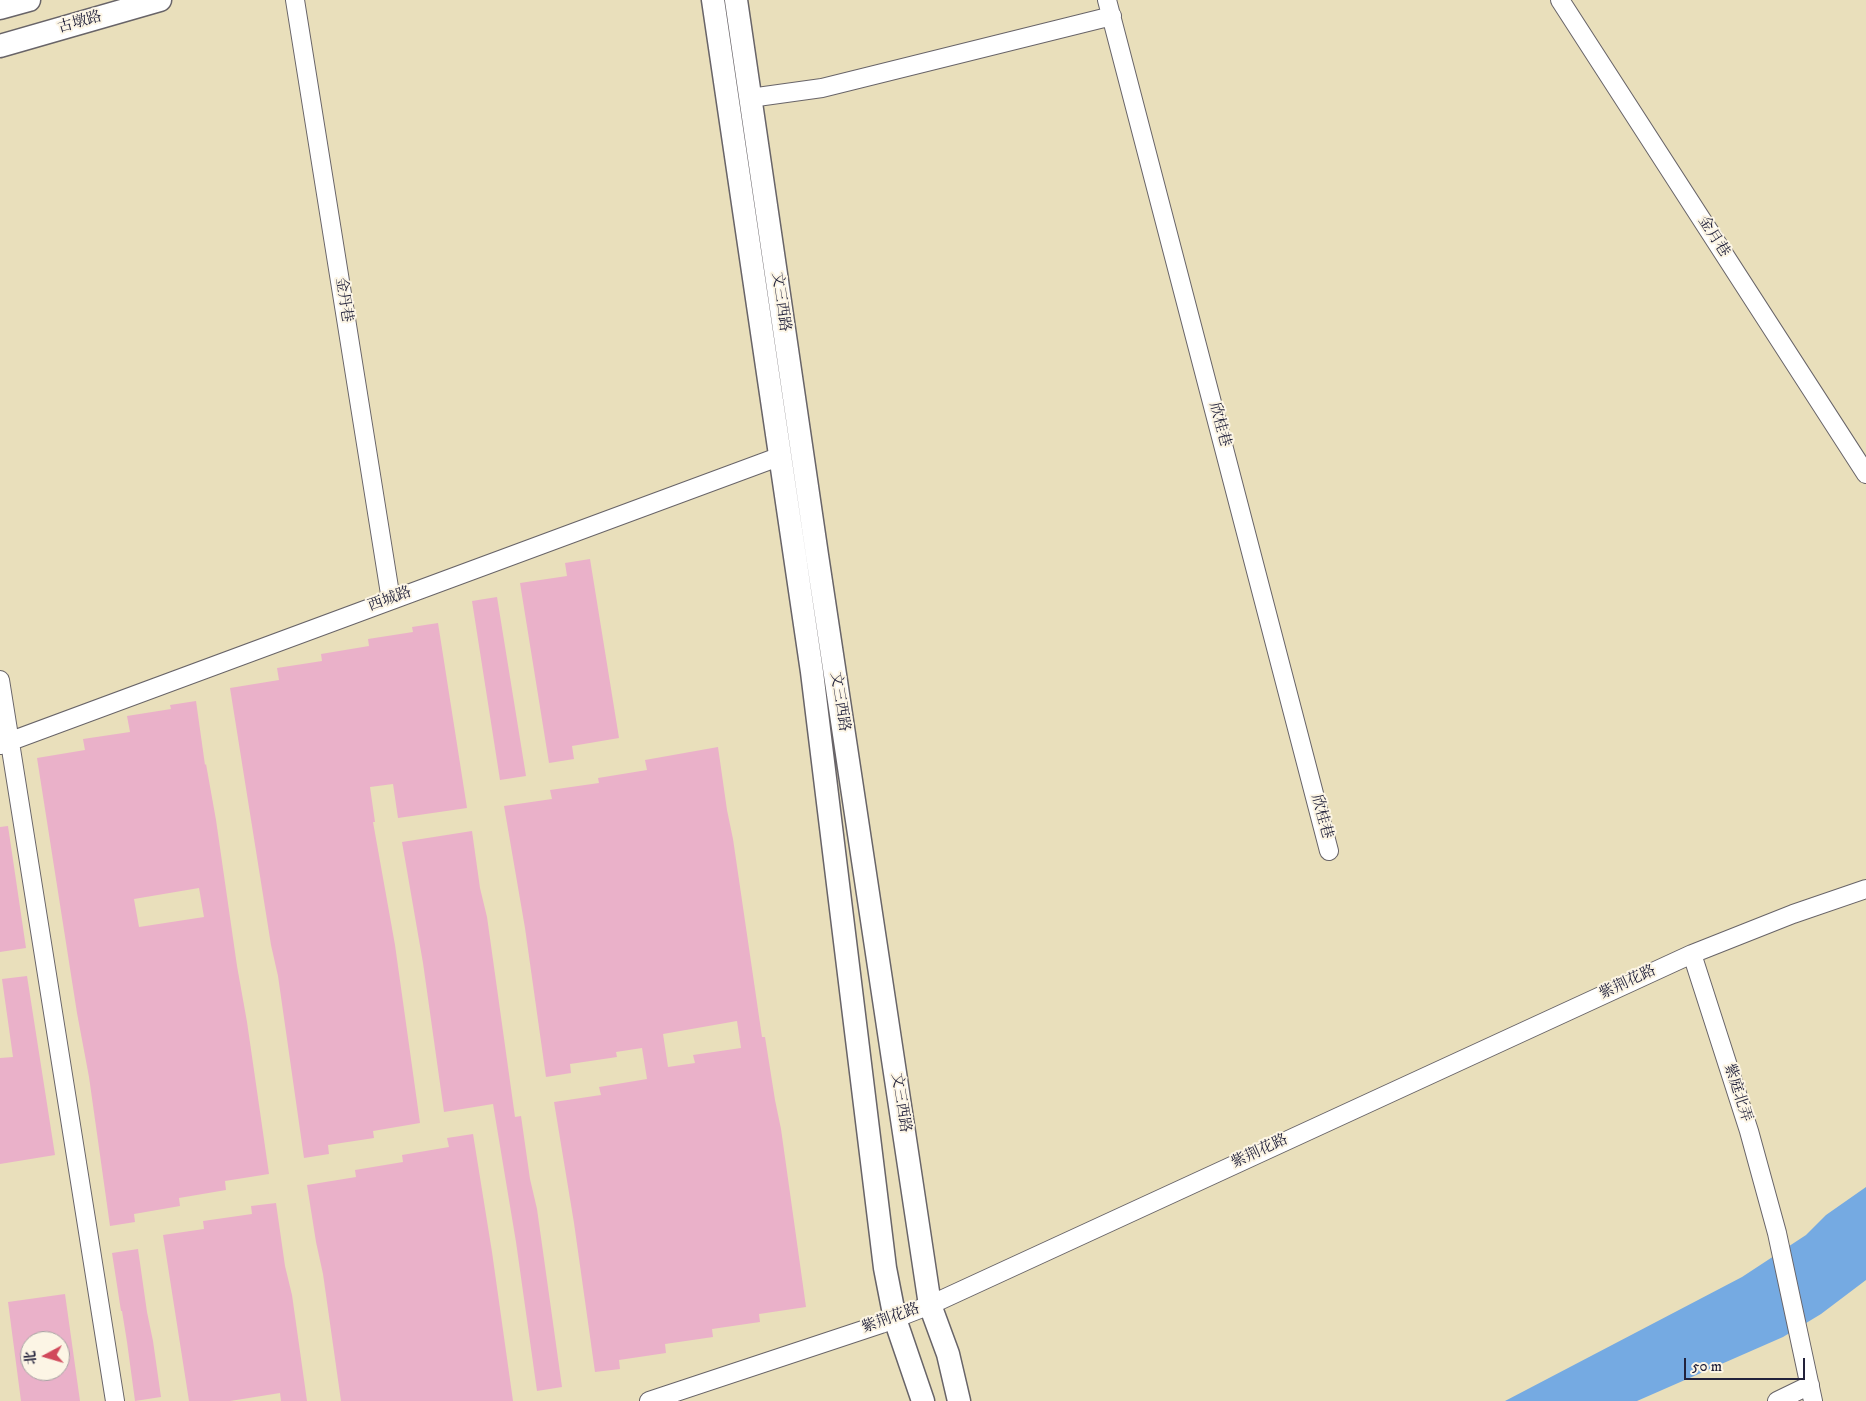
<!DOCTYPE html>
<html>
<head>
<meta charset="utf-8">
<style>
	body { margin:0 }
	#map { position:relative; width:1866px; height:1401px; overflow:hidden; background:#e9dfbb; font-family:"IM FELL DW Pica","Noto Serif SC",serif }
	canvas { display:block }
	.north { position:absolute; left:20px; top:1331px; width:50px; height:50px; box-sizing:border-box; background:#fcf5e5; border:1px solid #a5a1a1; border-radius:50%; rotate:264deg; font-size:14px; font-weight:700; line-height:20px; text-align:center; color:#22223b }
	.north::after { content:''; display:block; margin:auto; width:18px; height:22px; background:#d1495b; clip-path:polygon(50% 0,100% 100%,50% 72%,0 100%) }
	.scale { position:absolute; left:1684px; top:1358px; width:121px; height:22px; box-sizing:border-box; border:2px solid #22223b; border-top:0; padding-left:6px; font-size:15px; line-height:18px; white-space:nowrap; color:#22223b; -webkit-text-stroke:4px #fcf5e5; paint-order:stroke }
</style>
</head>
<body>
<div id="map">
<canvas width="1866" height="1401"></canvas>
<div class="north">北</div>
<div class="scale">50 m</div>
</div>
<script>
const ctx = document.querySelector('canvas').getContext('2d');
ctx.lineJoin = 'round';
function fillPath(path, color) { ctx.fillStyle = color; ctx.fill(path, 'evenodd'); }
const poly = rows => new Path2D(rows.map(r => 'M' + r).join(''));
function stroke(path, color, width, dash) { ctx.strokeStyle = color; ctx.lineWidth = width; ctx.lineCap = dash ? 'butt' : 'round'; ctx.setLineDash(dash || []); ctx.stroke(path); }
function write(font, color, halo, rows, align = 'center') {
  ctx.font = font + ' "IM FELL DW Pica","Noto Serif SC",serif'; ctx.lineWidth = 4; ctx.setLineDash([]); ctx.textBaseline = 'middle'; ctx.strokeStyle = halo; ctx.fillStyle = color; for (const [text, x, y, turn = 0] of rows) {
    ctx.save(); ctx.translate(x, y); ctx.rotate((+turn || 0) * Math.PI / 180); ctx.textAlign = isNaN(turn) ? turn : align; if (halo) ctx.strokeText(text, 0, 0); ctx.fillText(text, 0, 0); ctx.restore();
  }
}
fillPath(poly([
	[1866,1187,1866,1280,1821,1314,1783,1337,1637,1401,1505,1401,1742,1277,1806,1235,1826,1215]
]), '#75aae2');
fillPath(poly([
	[590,559,619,738,572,746,574,759,549,763,520,583,567,576,565,563],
	[497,597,526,776,500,780,472,601],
	[438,623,467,808,398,818,393,784,370,787,375,822,373,822,395,945,420,1123,373,1131,374,1138,328,1145,329,1154,304,1158,278,976,271,945,230,688,279,680,277,668,322,661,321,654,369,646,368,639,413,632,412,627],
	[196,701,205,765,206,764,216,820,237,966,247,1022,269,1174,225,1181,226,1190,179,1198,180,1206,134,1214,135,1222,110,1226,89,1077,77,1013,37,758,85,750,83,739,130,732,127,716,171,709,170,705],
	[199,888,204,917,139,927,134,899],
	[718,747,727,810,733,839,762,1037,765,1037,775,1100,781,1129,806,1307,759,1314,760,1322,712,1329,713,1337,665,1344,666,1353,619,1360,620,1369,595,1372,574,1223,554,1102,601,1095,599,1087,647,1079,642,1048,616,1052,617,1057,570,1064,571,1073,546,1077,525,928,504,806,552,799,550,790,599,783,598,778,647,770,645,760],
	[737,1021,741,1048,693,1055,695,1063,668,1067,663,1034],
	[8,826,26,948,0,952,0,827],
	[472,831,480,888,487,917,515,1117,521,1116,530,1179,537,1209,562,1387,537,1391,516,1242,493,1104,444,1112,423,963,402,842],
	[27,976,55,1155,0,1164,0,1058,13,1057,2,979],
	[473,1134,492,1252,513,1401,341,1401,323,1274,316,1242,307,1185,356,1177,355,1170,403,1162,402,1155,449,1147,447,1138],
	[276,1203,285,1266,292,1295,307,1401,281,1401,280,1393,230,1401,189,1401,163,1235,204,1229,203,1221,252,1214,251,1206],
	[138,1249,147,1312,153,1341,161,1397,135,1401,127,1342,122,1311,121,1311,112,1253],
	[65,1294,80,1401,21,1401,8,1302],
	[30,1341,60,1341,60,1371,30,1371]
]), '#eab1c9');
const minor = poly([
	[295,0,391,600],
	[1107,0,1329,851],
	[1560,0,1866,474],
	[750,98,822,88,1112,16],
	[0,680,115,1401],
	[0,745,781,456],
	[1692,954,1749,1131,1777,1233,1813,1401],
	[649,1401,881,1324,930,1305,1692,954,1793,914,1866,889],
	[1777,1401,1810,1385]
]);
const major = poly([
	[713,0,812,672,885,1268,895,1319,923,1401],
	[736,0,817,555,930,1305,948,1354,959,1401],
	[0,8,29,0],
	[0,46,160,0]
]);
stroke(minor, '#686468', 20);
stroke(major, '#686468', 25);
stroke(minor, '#fff', 18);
stroke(major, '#fff', 22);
write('15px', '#22223b', '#fcf5e5', [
	["古墩路",80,23,-16],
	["金月巷",1713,237,57],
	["金丹巷",343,300,81],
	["文三西路",780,302,82],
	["欣桂巷",1219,425,75],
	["西城路",390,600,-20],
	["文三西路",839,702,81],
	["欣桂巷",1321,817,75],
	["紫荆花路",1628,983,-25],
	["紫庭北弄",1737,1093,72],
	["文三西路",900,1103,81],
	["紫荆花路",1260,1152,-25],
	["紫荆花路",891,1319,-20]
]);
</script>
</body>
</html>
